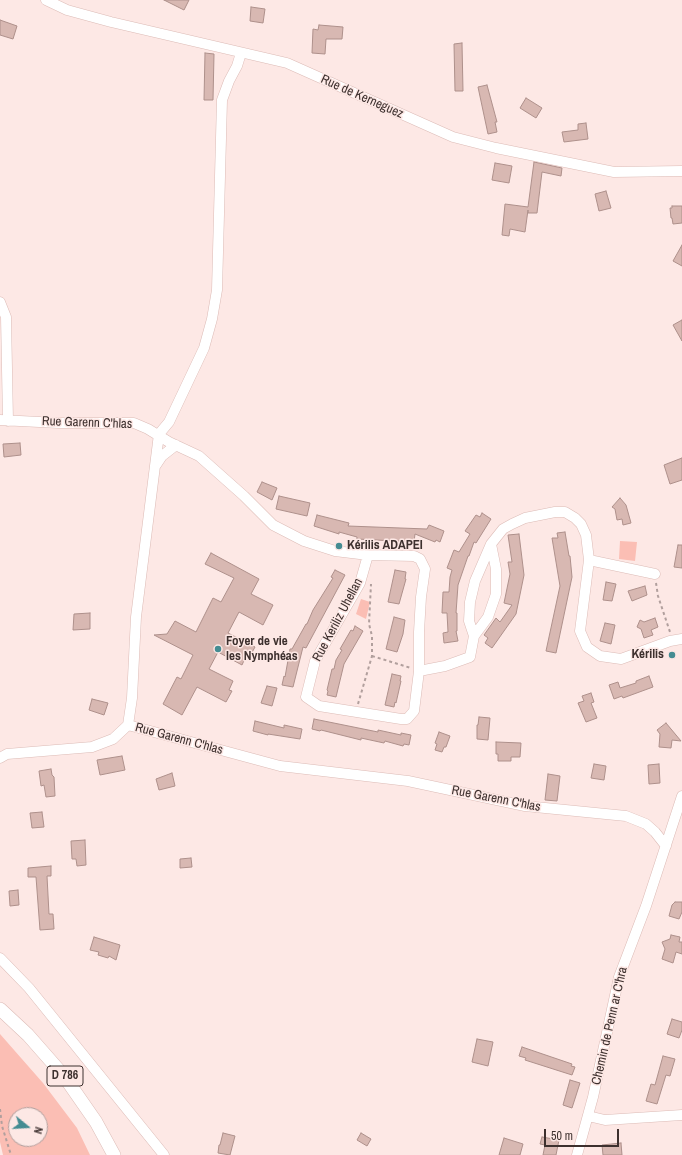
<!DOCTYPE html>
<html>
<head>
<meta charset="utf-8">
<style>
	body { margin:0 }
	#map { position:relative; width:682px; height:1155px; overflow:hidden; background:#fde8e5; font-family:"Archivo Narrow",sans-serif }
	canvas { display:block }
	.north { position:absolute; left:8px; top:1107px; width:40px; height:40px; box-sizing:border-box; background:#fde8e5; border:1px solid #b09e9c; border-radius:50%; rotate:108deg; font-size:11px; font-weight:700; line-height:16px; text-align:center; color:#3d302e }
	.north::after { content:''; display:block; margin:auto; width:14px; height:18px; background:#458c92; clip-path:polygon(50% 0,100% 100%,50% 72%,0 100%) }
	.scale { position:absolute; left:544px; top:1129px; width:75px; height:18px; box-sizing:border-box; border:2px solid #3d302e; border-top:0; padding-left:5px; font-size:12px; line-height:14px; white-space:nowrap; color:#3d302e; -webkit-text-stroke:3px #fde8e5; paint-order:stroke }
</style>
</head>
<body>
<div id="map">
<canvas width="682" height="1155"></canvas>
<div class="north">N</div>
<div class="scale">50 m</div>
</div>
<script>
const ctx = document.querySelector('canvas').getContext('2d');
ctx.lineJoin = 'round';
function fillPath(path, color) { ctx.fillStyle = color; ctx.fill(path, 'evenodd'); }
const poly = rows => new Path2D(rows.map(r => 'M' + r).join(''));
function stroke(path, color, width, dash) { ctx.strokeStyle = color; ctx.lineWidth = width; ctx.lineCap = dash ? 'butt' : 'round'; ctx.setLineDash(dash || []); ctx.stroke(path); }
function write(font, color, halo, rows, align = 'center') {
  ctx.font = font + ' "Archivo Narrow",sans-serif'; ctx.lineWidth = 3; ctx.setLineDash([]); ctx.textBaseline = 'middle'; ctx.strokeStyle = halo; ctx.fillStyle = color; for (const [text, x, y, turn = 0] of rows) {
    ctx.save(); ctx.translate(x, y); ctx.rotate((+turn || 0) * Math.PI / 180); ctx.textAlign = isNaN(turn) ? turn : align; if (halo) ctx.strokeText(text, 0, 0); ctx.fillText(text, 0, 0); ctx.restore();
  }
}
fillPath(poly([
	[620,541,637,542,635,561,619,559],
	[361,599,370,602,366,619,356,614],
	[0,1034,43,1083,77,1128,90,1155,3,1155,0,1142],
	[16,1115,40,1115,40,1139,16,1139]
]), '#fbbeb4');
const building = poly([
	[164,0,189,0,184,10,164,0],
	[251,7,265,9,263,23,250,21,251,7],
	[0,20,17,26,13,39,0,35,0,20],
	[319,25,343,27,342,39,326,39,325,54,312,53,313,29,318,30,319,25],
	[462,43,463,91,455,91,454,44,462,43],
	[205,53,214,54,213,100,204,100,205,53],
	[487,85,497,122,495,122,497,132,488,134,478,87,487,85],
	[526,98,542,108,536,118,520,108,526,98],
	[586,123,588,139,564,142,562,132,578,130,578,124,586,123],
	[534,162,562,168,561,176,542,172,537,213,528,213,528,210,525,232,510,229,509,236,502,235,505,204,528,207,534,162],
	[495,163,512,166,509,183,492,180,495,163],
	[606,191,611,208,599,211,595,194,606,191],
	[672,206,682,206,682,223,673,224,672,218,671,218,670,208,672,208,672,206],
	[682,245,682,266,673,261,682,245],
	[682,320,682,341,673,325,682,320],
	[20,443,21,455,4,457,3,444,20,443],
	[682,458,682,480,670,484,664,465,682,458],
	[262,482,277,488,272,500,257,492,262,482],
	[279,496,310,503,307,516,276,509,279,496],
	[620,498,626,505,631,523,623,525,622,519,617,520,615,509,612,507,620,498],
	[482,513,491,519,476,543,474,542,469,556,468,556,458,585,456,613,457,613,457,631,456,631,458,641,444,643,443,633,448,632,447,613,442,613,443,592,449,592,450,577,452,570,447,568,454,550,459,552,470,534,465,531,476,515,480,517,482,513],
	[317,515,349,523,348,526,427,529,429,525,444,531,440,542,436,540,435,542,415,534,414,542,357,539,357,537,339,532,339,534,314,526,317,515],
	[565,532,569,556,570,556,572,577,556,653,546,651,560,586,552,538,558,538,557,533,565,532],
	[519,534,524,575,516,614,492,648,485,643,488,638,484,635,496,618,500,622,512,605,504,603,510,574,508,562,512,562,508,535,519,534],
	[678,545,682,545,682,568,674,567,678,545],
	[211,553,259,579,251,594,273,605,263,625,239,612,228,633,255,647,249,658,246,656,242,665,218,652,209,669,233,681,229,690,232,691,226,702,197,687,182,715,163,704,177,677,181,679,193,655,154,635,167,634,175,621,196,632,213,598,221,602,234,578,205,564,211,553],
	[335,570,345,575,306,648,303,647,293,687,282,685,284,676,285,677,290,649,292,649,306,624,307,624,313,610,333,578,331,577,335,570],
	[395,570,406,572,405,579,406,579,399,604,388,602,395,570],
	[606,582,616,584,612,601,603,600,606,582],
	[645,586,647,595,632,601,628,591,645,586],
	[90,613,90,629,73,630,74,614,90,613],
	[394,617,405,620,403,634,397,652,386,649,394,617],
	[655,618,658,627,651,630,653,635,644,638,641,629,637,627,640,620,644,622,655,618],
	[605,623,615,625,611,644,600,641,605,623],
	[355,626,363,631,344,664,336,697,327,695,328,691,327,690,332,669,334,669,336,660,342,650,340,649,351,630,353,631,355,626],
	[392,674,401,676,400,681,401,681,396,703,395,702,394,707,385,705,392,674],
	[649,676,653,687,623,698,622,696,614,699,609,685,618,682,620,688,636,683,636,681,649,676],
	[267,686,277,688,272,706,261,703,267,686],
	[591,693,594,702,591,703,597,718,586,722,578,703,584,701,582,696,591,693],
	[92,699,108,703,104,715,89,710,92,699],
	[479,717,490,718,488,740,477,739,477,725,478,725,479,717],
	[314,719,378,732,378,730,401,735,401,733,411,735,409,745,404,744,403,746,385,741,384,743,361,738,361,740,321,730,320,731,312,729,314,719],
	[255,721,284,728,284,725,302,729,300,739,268,734,268,735,253,731,255,721],
	[666,723,681,741,672,740,671,748,659,747,660,734,657,730,666,723],
	[439,732,450,736,446,747,444,747,442,752,435,750,437,744,435,743,439,732],
	[496,742,521,743,520,757,511,757,511,761,498,761,498,754,496,754,496,742],
	[122,756,125,770,100,775,97,760,122,756],
	[594,764,606,766,604,780,591,778,594,764],
	[659,764,660,783,649,784,648,765,659,764],
	[51,769,52,775,54,777,55,796,46,797,44,785,41,786,39,771,51,769],
	[172,773,175,786,159,790,156,779,172,773],
	[548,774,560,776,557,801,545,800,548,774],
	[42,812,44,827,32,828,30,813,42,812],
	[85,840,86,865,77,866,76,859,72,859,71,841,85,840],
	[191,858,192,867,180,868,180,859,191,858],
	[51,866,51,876,47,876,49,914,53,914,54,929,40,930,36,877,28,877,28,868,51,866],
	[18,890,19,905,10,906,9,891,18,890],
	[675,902,682,902,682,912,679,919,669,916,672,905,675,902],
	[671,935,680,937,679,942,682,942,682,954,676,952,673,963,662,959,665,949,662,942,670,939,671,935],
	[94,937,120,945,116,960,109,956,108,958,98,955,99,952,90,950,94,937],
	[672,1019,682,1022,682,1030,679,1038,667,1034,672,1019],
	[477,1039,493,1042,488,1066,472,1062,477,1039],
	[522,1047,572,1064,571,1066,575,1067,572,1075,525,1060,526,1058,519,1056,522,1047],
	[663,1056,675,1059,670,1076,666,1075,657,1104,646,1101,651,1084,655,1085,663,1056],
	[570,1080,580,1083,572,1108,563,1105,570,1080],
	[223,1133,235,1136,230,1155,218,1153,219,1145,220,1145,223,1133],
	[361,1133,371,1139,367,1146,357,1140,361,1133],
	[542,1137,559,1140,556,1155,543,1155,545,1145,540,1144,542,1137],
	[504,1138,523,1144,520,1155,499,1155,504,1138],
	[621,1143,622,1155,603,1155,602,1145,621,1143]
]);
fillPath(building, '#d8b8b2');
stroke(building, '#ae908b', 1);
const minor = poly([
	[46,0,67,10,111,22,287,63,453,137,496,148,614,172,682,171],
	[241,53,237,66,229,81,222,100,217,290,212,319,204,348,169,422,159,434,136,617,132,698,128,725,280,766,408,781,525,806,626,816,646,824,655,832,666,846],
	[0,302,6,317,8,421],
	[0,420,59,423,134,423,148,429,169,442,199,456,244,496,273,525,304,541,335,551,368,555,414,556,420,559,425,569,421,597,419,632,419,671,445,666,470,657,474,636,488,617,496,594,496,569,491,544],
	[156,465,162,456,176,445],
	[368,555,360,583,315,661,306,697,319,706,401,719,407,719,414,711,419,671],
	[589,560,655,574],
	[474,636,469,621,470,602,475,581,491,544,503,529,512,524,525,518,555,512,565,512,575,518,581,524,586,535,589,560,580,631,587,647,600,656,621,659,670,641,682,639],
	[0,758,7,754,92,747,113,739,128,725],
	[0,958,29,988,164,1155],
	[588,1116,605,1120,682,1115],
	[577,1155,593,1097,619,977,646,906,682,796]
]);
const major = poly([
	[0,1009,28,1035,64,1076,96,1122,114,1155]
]);
stroke(minor, '#dcbbb6', 11);
stroke(major, '#dcbbb6', 14);
stroke(poly([
	[656,583,658,596,670,632],
	[372,656,411,668],
	[358,704,372,656,372,636,369,624,371,584],
	[0,1109,2,1126,11,1155]
]), '#b19f9d', 2, [3, 3]);
stroke(minor, '#fff', 10);
stroke(major, '#fff', 13);
for (const [x, y, r, color] of [
	[339,546,4,"#458c92"],
	[218,649,4,"#458c92"],
	[672,655,4,"#458c92"]
]) { const dot = new Path2D(); dot.arc(x, y, r, 0, 2 * Math.PI); ctx.fillStyle = color; ctx.fill(dot); stroke(dot, '#fde8e5', 1.5); }
for (const [x, y, w] of [
	[65,1076,36]
]) { const box = new Path2D(); box.roundRect(x - w / 2, y - 10, w, 20, 3); ctx.fillStyle = '#fde8e5'; ctx.fill(box); stroke(box, '#3d302e', 1); }
write('bold 12px', '#3d302e', null, [
	["D 786",65,1076]
]);
write('13px', '#3d302e', '#fde8e5', [
	["Rue de Kerneguez",362,97,24],
	["Rue Garenn C'hlas",87,423,2],
	["Rue Keriliz Uhellan",338,620,-62],
	["Rue Garenn C'hlas",179,739,15],
	["Rue Garenn C'hlas",496,799,11],
	["Chemin de Penn ar C'hra",610,1026,-77]
]);
write('bold 13px', '#3d302e', '#fde8e5', [
	["Kérilis ADAPEI",347,546],
	["Foyer de vie",226,642],
	["les Nymphéas",226,657],
	["Kérilis",664,655,"right"]
], 'left');
</script>
</body>
</html>
